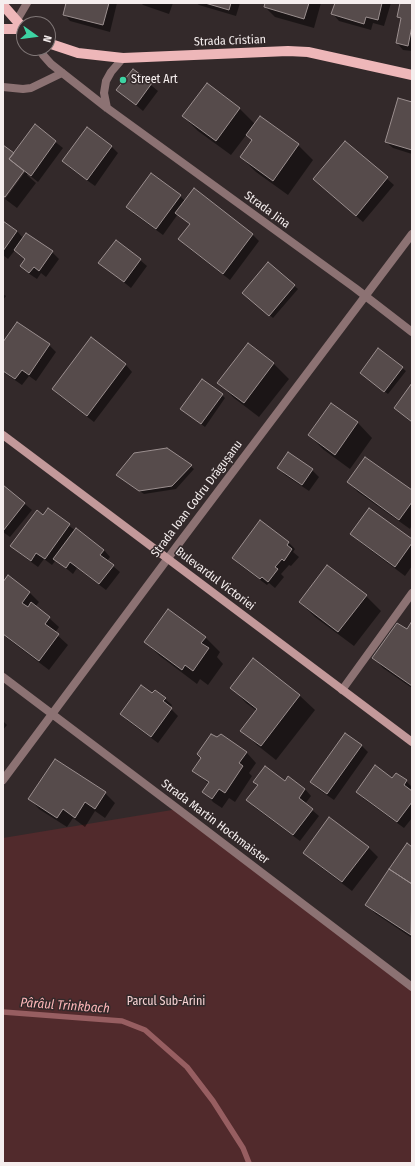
<!DOCTYPE html>
<html>
<head>
<meta charset="utf-8">
<style>
	body { margin:0 }
	#map { position:relative; width:415px; height:1166px; overflow:hidden; background:#33292a; font-family:"Fira Sans Condensed",sans-serif }
	canvas { display:block }
	.frame { position:absolute; inset:0; border:4px solid #f5eeee; pointer-events:none }
	.north { position:absolute; left:16px; top:16px; width:40px; height:40px; box-sizing:border-box; background:#33292a; border:1px solid #817878; border-radius:50%; rotate:104deg; font-size:11px; font-weight:700; line-height:16px; text-align:center; color:#f5eeee }
	.north::after { content:''; display:block; margin:auto; width:14px; height:18px; background:#3dd4a3; clip-path:polygon(50% 0,100% 100%,50% 72%,0 100%) }
</style>
</head>
<body>
<div id="map">
<canvas width="415" height="1166"></canvas>
<div class="frame"></div>
<div class="north">N</div>
</div>
<script>
const ctx = document.querySelector('canvas').getContext('2d');
ctx.lineJoin = 'round';
function fillPath(path, color) { ctx.fillStyle = color; ctx.fill(path, 'evenodd'); }
const poly = rows => new Path2D(rows.map(r => 'M' + r).join(''));
function stroke(path, color, width, dash) { ctx.strokeStyle = color; ctx.lineWidth = width; ctx.lineCap = dash ? 'butt' : 'round'; ctx.setLineDash(dash || []); ctx.stroke(path); }
function write(font, color, halo, rows, align = 'center') {
  ctx.font = font + ' "Fira Sans Condensed",sans-serif'; ctx.lineWidth = 3; ctx.setLineDash([]); ctx.textBaseline = 'middle'; ctx.strokeStyle = halo; ctx.fillStyle = color; for (const [text, x, y, turn = 0] of rows) {
    ctx.save(); ctx.translate(x, y); ctx.rotate((+turn || 0) * Math.PI / 180); ctx.textAlign = isNaN(turn) ? turn : align; if (halo) ctx.strokeText(text, 0, 0); ctx.fillText(text, 0, 0); ctx.restore();
  }
}
fillPath(poly([
	[178,809,412,987,412,1163,3,1163,3,838]
]), '#512a2c');
fillPath(poly([
	[67,3,117,3,110,32,70,21,64,14],
	[141,3,173,3,169,14,143,5],
	[196,3,240,3,236,16,199,5],
	[267,3,321,3,314,28,275,17,265,7],
	[336,3,391,3,384,26,373,23,371,30,339,21,333,14],
	[401,3,412,3,412,51,403,50,397,43,402,20,398,17],
	[133,70,158,91,143,111,118,90],
	[207,84,240,109,255,124,260,117,298,145,313,160,288,195,256,172,241,157,253,141,247,134,231,155,198,131,183,116],
	[412,103,412,154,393,148,386,142],
	[35,126,63,148,38,182,28,174,27,175,36,183,17,208,5,199,25,172,22,172,3,198,3,146,14,154],
	[346,142,394,185,363,222,321,186],
	[112,147,118,153,95,186,70,168,63,161],
	[194,190,253,235,259,241,230,280,186,246,180,239,191,225,178,214,163,235,134,214,128,207,180,196,185,201],
	[3,222,17,231,23,238,52,252,59,259,46,277,41,273,37,279,28,273,21,266,26,260,15,250,8,259,3,255],
	[140,260,147,266,131,288,100,263],
	[268,264,298,289,273,318,247,296],
	[3,294,6,296,3,300],
	[91,339,126,365,132,372,94,422,60,396,53,389],
	[3,344,49,345,56,352,36,381,29,376,22,385,3,372],
	[248,344,274,364,289,379,259,417,234,398,219,383],
	[379,350,406,371,388,394,364,376],
	[412,385,412,423,395,408],
	[222,395,225,398,205,427,185,412],
	[331,404,358,423,372,438,350,469,324,450,309,435],
	[167,449,194,469,176,489,144,494,121,478],
	[288,453,312,470,319,477,309,491,285,475,278,468],
	[348,482,412,491,412,525,410,529,358,492],
	[3,486,32,510,10,537,3,532],
	[48,510,76,531,104,550,110,557,107,561,120,572,106,590,77,568,73,574,56,560,52,565,44,559,38,567,19,553,12,546,43,517],
	[352,534,412,540,412,566,405,576,361,543],
	[288,542,295,549,293,552,299,557,291,566,289,565,281,574,284,577,275,588,269,583,267,585,240,565,233,558],
	[3,584,29,592,39,602,35,607,49,618,59,627,55,633,68,645,49,670,3,635],
	[366,596,381,611,354,646,315,617,300,602],
	[412,623,412,688,383,668,374,658,407,631],
	[205,637,220,652,217,657,223,664,208,685,200,679,197,684,160,656,145,642],
	[253,660,300,696,315,710,276,760,257,745,242,730,257,711,246,703,232,688],
	[153,695,165,699,172,705,170,708,178,716,158,743,128,721,121,714],
	[3,721,7,725,3,730],
	[221,735,247,753,256,763,249,773,252,776,235,802,229,798,222,808,213,802,204,792,209,784,194,771,217,739],
	[361,745,368,752,334,800,318,789,311,782],
	[393,779,406,781,412,787,410,791,412,793,412,818,404,828,364,799,357,792],
	[254,782,285,782,305,789,311,796,305,804,319,816,300,841,254,807,248,800,258,786],
	[105,793,115,803,105,818,95,811,85,827,73,818,67,827,39,809,30,799],
	[368,847,378,857,352,891,314,862,304,853],
	[412,848,412,938,376,914,366,905]
]), '#0007');
stroke(poly([
	[3,1012,122,1021,145,1030,187,1067,213,1101,243,1148,249,1163]
]), '#975e61', 5.5);
const building = poly([
	[66,3,109,3,103,25,63,15,66,3],
	[205,3,231,3,229,10,205,3],
	[265,3,309,3,304,19,264,7,265,3],
	[335,3,382,3,378,20,366,17,364,24,331,14,335,3],
	[400,3,412,3,412,26,408,46,396,43,401,18,397,17,400,3],
	[133,69,152,83,136,105,116,90,133,69],
	[207,83,240,108,216,141,182,116,207,83],
	[398,98,412,102,412,150,385,142,398,98],
	[260,116,299,144,273,181,240,157,252,140,246,135,260,116],
	[35,124,56,141,31,176,9,159,35,124],
	[87,127,112,146,87,180,62,161,87,127],
	[345,141,388,177,356,216,313,179,345,141],
	[3,145,14,153,9,159,24,171,5,197,3,196,3,145],
	[151,173,181,195,156,229,126,207,151,173],
	[194,188,253,234,223,274,178,239,190,224,175,213,194,188],
	[3,221,17,231,3,251,3,221],
	[26,233,53,251,39,271,34,267,29,273,20,266,25,259,14,250,26,233],
	[116,240,141,259,124,282,98,263,116,240],
	[268,262,295,285,269,316,242,293,268,262],
	[17,322,50,344,29,375,22,370,15,379,3,371,3,342,17,322],
	[91,337,126,364,87,416,52,389,91,337],
	[248,343,274,363,244,403,217,383,248,343],
	[378,348,403,367,384,392,360,373,378,348],
	[202,379,223,394,201,424,180,409,202,379],
	[412,383,412,422,394,408,412,383],
	[331,403,358,422,335,455,308,435,331,403],
	[167,448,192,465,172,486,139,491,116,475,134,453,167,448],
	[288,452,313,469,302,485,277,468,288,452],
	[365,457,412,490,412,502,399,520,347,482,365,457],
	[3,485,25,503,3,531,3,485],
	[48,508,70,524,45,559,36,553,31,561,10,546,37,510,43,515,48,508],
	[369,508,412,539,412,543,395,567,350,534,369,508],
	[260,520,289,542,287,545,292,549,284,561,282,559,275,567,278,569,268,582,262,577,260,579,232,558,260,520],
	[76,528,104,550,100,555,114,565,99,584,70,562,66,568,53,559,76,528],
	[327,565,367,595,338,632,299,602,327,565],
	[8,575,30,592,22,603,28,607,31,602,50,617,45,624,59,634,39,661,3,634,3,582,8,575],
	[168,609,206,637,201,643,209,648,193,671,185,665,182,670,144,642,168,609],
	[412,621,412,686,372,658,397,623,407,629,412,621],
	[253,658,300,695,261,746,240,731,257,709,230,688,253,658],
	[141,685,152,693,155,690,166,698,163,701,172,708,151,737,120,714,141,685],
	[345,733,362,745,327,794,310,782,345,733],
	[211,734,217,737,221,734,247,752,239,763,243,766,225,793,219,789,212,799,202,792,209,782,192,771,201,758,197,754,211,734],
	[55,759,106,792,95,809,85,802,75,818,63,809,57,818,28,799,55,759],
	[375,765,392,778,396,773,407,780,404,785,412,791,412,802,397,822,356,792,375,765],
	[265,766,285,781,288,776,305,789,299,798,313,809,293,835,246,800,258,785,253,782,265,766],
	[329,817,369,847,342,882,303,853,329,817],
	[407,843,412,847,412,884,389,869,407,843],
	[389,869,412,884,411,935,365,905,389,869]
]);
fillPath(building, '#564b4b');
stroke(building, '#9b8f8f', 1);
stroke(poly([
	[3,87,23,89,31,88,62,73],
	[342,690,412,593]
]), '#8c7273', 8);
stroke(poly([
	[17,20,27,3],
	[39,48,43,55,51,64,107,108,355,288,412,332],
	[107,108,104,93,106,81,111,72,123,58],
	[3,677,178,809,412,987],
	[3,780,183,538,412,234]
]), '#8c7273', 8);
stroke(poly([
	[3,435,412,742]
]), '#c3999a', 8);
stroke(poly([
	[3,5,24,29],
	[3,29,24,29],
	[48,43,78,53,123,58,288,51,308,52,412,75]
]), '#eeb7b9', 10);
for (const [x, y, r, color] of [
	[123,80,4,"#3dd4a3"]
]) { const dot = new Path2D(); dot.arc(x, y, r, 0, 2 * Math.PI); ctx.fillStyle = color; ctx.fill(dot); stroke(dot, '#33292a', 1.5); }
write('12px', '#f5eeee', '#33292a', [
	["Strada Cristian",230,41,-2],
	["Strada Jina",267,210,36],
	["Strada Ioan Codru Drăgușanu",197,499,-53],
	["Bulevardul Victoriei",215,579,37],
	["Strada Martin Hochmaister",215,822,37]
]);
write('12px', '#f5eeee', '#33292a', [
	["Street Art",131,80]
], 'left');
write('12px', '#f6d1d2', '#33292a', [
	["Parcul Sub-Arini",166,1002]
]);
write('italic 13px', '#fdb6b8', '#33292a', [
	["Pârâul Trinkbach",65,1006,4]
]);
</script>
</body>
</html>
